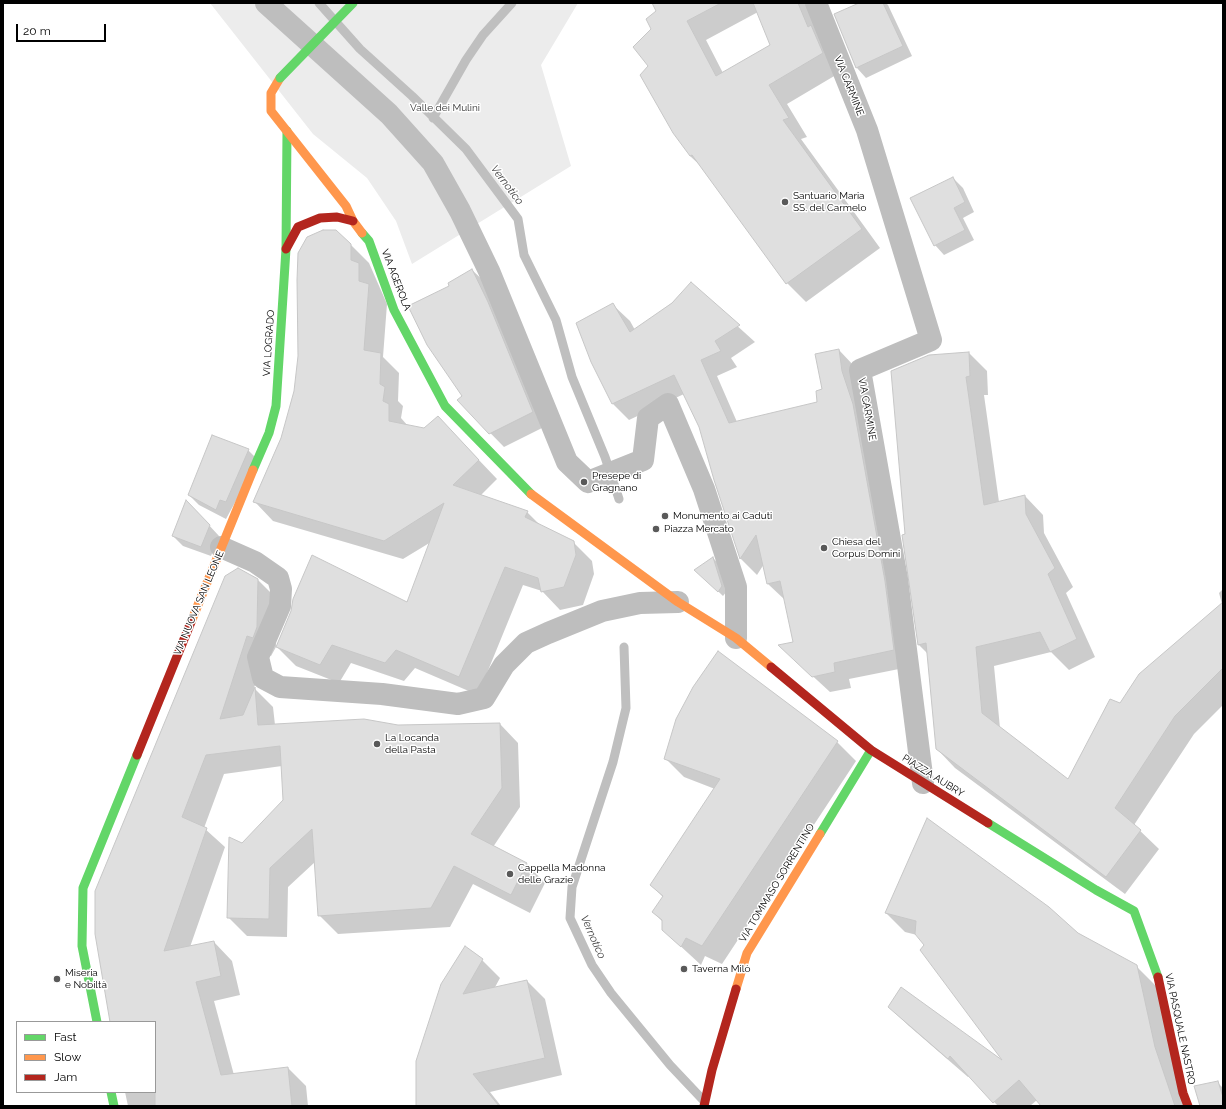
<!DOCTYPE html>
<html>
<head>
<meta charset="utf-8">
<style>
	body { margin:0 }
	#map { position:relative; width:1226px; height:1109px; overflow:hidden; background:#fff; font-family:Raleway,sans-serif }
	canvas { display:block }
	.frame { position:absolute; inset:0; border:4px solid #000; pointer-events:none }
	.legend { position:absolute; left:16px; top:1021px; width:140px; height:72px; box-sizing:border-box; background:#fff; border:1px solid #999; margin:0; padding:5px 7px; list-style:none; font-size:12px; color:#000 }
	.legend li { display:flex; align-items:center; gap:8px; height:20px }
	.legend b { width:20px; border:1px solid #999 }
	.scale { position:absolute; left:16px; top:24px; width:90px; height:18px; box-sizing:border-box; border:2px solid #000; border-top:0; padding-left:5px; font-size:12px; line-height:14px; white-space:nowrap; color:#000; -webkit-text-stroke:3px #fff; paint-order:stroke }
</style>
</head>
<body>
<div id="map">
<canvas width="1226" height="1109"></canvas>
<div class="frame"></div>
<ul class="legend">
<li><b style="height:5px;background:#63d668"></b>Fast</li>
<li><b style="height:5px;background:#ff974d"></b>Slow</li>
<li><b style="height:5px;background:#b3261e"></b>Jam</li>
</ul>
<div class="scale">20 m</div>
</div>
<script>
const ctx = document.querySelector('canvas').getContext('2d');
ctx.lineJoin = 'round';
function fillPath(path, color) { ctx.fillStyle = color; ctx.fill(path, 'evenodd'); }
const poly = rows => new Path2D(rows.map(r => 'M' + r).join(''));
function stroke(path, color, width, dash) { ctx.strokeStyle = color; ctx.lineWidth = width; ctx.lineCap = dash ? 'butt' : 'round'; ctx.setLineDash(dash || []); ctx.stroke(path); }
function write(font, color, halo, rows, align = 'center') {
  ctx.font = font + ' Raleway,sans-serif'; ctx.lineWidth = 3; ctx.setLineDash([]); ctx.textBaseline = 'middle'; ctx.strokeStyle = halo; ctx.fillStyle = color; for (const [text, x, y, turn = 0] of rows) {
    ctx.save(); ctx.translate(x, y); ctx.rotate((+turn || 0) * Math.PI / 180); ctx.textAlign = isNaN(turn) ? turn : align; if (halo) ctx.strokeText(text, 0, 0); ctx.fillText(text, 0, 0); ctx.restore();
  }
}
fillPath(poly([
	[210,3,578,3,541,65,571,166,412,264,396,221,367,178,313,134]
]), '#ececec');
fillPath(poly([
	[653,3,809,3,841,72,787,104,807,137,801,139,880,248,806,302,787,283,704,169,690,156,650,66,652,29,657,11],
	[758,12,771,46,723,73,706,40],
	[861,3,886,3,888,5,912,56,866,78,857,68,835,15],
	[953,178,963,188,974,212,963,218,974,240,944,255,935,245],
	[351,245,369,263,387,304,383,357,399,373,398,401,403,406,401,418,408,426,456,436,497,479,480,496,527,512,541,526,573,542,592,561,594,574,583,605,560,610,542,591,523,585,478,695,415,668,404,681,351,663,339,683,296,666,277,647,408,604,431,542,403,559,273,521,255,502,282,438],
	[472,270,486,283,546,426,504,447,458,400,463,396],
	[691,284,755,342,731,358,737,367,717,376,737,422,819,402,839,350,855,367,909,667,849,679,851,688,830,692,780,646,794,642,785,600,768,584,764,564,757,575,741,559,715,479,700,427,684,394,629,420,613,404,592,361,613,305,630,321,635,330,672,303],
	[969,353,987,371,988,395,984,395,999,502,1025,496,1043,515,1044,533,1073,587,1066,593,1095,657,1069,670,1051,652,994,666,1000,728,1068,780,1120,704,1222,604,1219,593,1223,589,1223,705,1194,734,1134,825,1159,849,1125,894,955,768,937,749,928,654,919,645,906,535],
	[248,450,258,460,226,519,199,505,189,495],
	[196,511,219,536,211,556,183,546,173,536],
	[713,558,718,563,727,591,723,596,700,574],
	[258,580,277,599,276,647,271,656,266,654,254,688,273,707,275,725,398,726,500,724,518,743,520,807,493,847,527,864,545,883,530,913,473,884,450,927,338,934,319,915,315,862,288,887,287,937,247,936,228,917,243,844,284,800,282,766,224,774,204,828,225,847,190,947,214,942,232,961,240,995,214,1001,234,1075,288,1068,306,1086,308,1106,128,1106,125,1092,155,1092,155,1022,111,1022],
	[837,742,856,761,722,964,705,956,701,965,663,930,663,922,653,912,664,898,651,885,715,789,684,777,665,758],
	[927,819,1077,934,1136,966,1156,986,1187,1106,1042,1106,1037,1100,1030,1106,998,1106,969,1076,968,1077,909,1026,889,1007,1006,1063,925,945,917,935,905,932,886,913],
	[482,960,500,978,494,989,527,981,545,999,562,1075,490,1092,501,1106,417,1106,417,1062],
	[1217,1082,1223,1088,1223,1106,1201,1106]
]), '#0003');
stroke(poly([
	[319,3,360,49,412,96,466,149,518,219,524,255,556,320,572,377,605,457,619,499],
	[433,118,466,60,483,35,512,3],
	[624,647,626,708,613,762,572,887,570,918,592,965,611,993,670,1065,704,1101]
]), '#bfbfbf', 9);
const building = poly([
	[652,3,721,3,687,21,716,76,770,45,753,3,798,3,808,27,811,25,823,53,769,85,789,118,783,120,862,229,786,284,692,155,690,156,673,133,640,75,648,66,633,47,651,29,646,19,656,11,652,3],
	[859,3,883,3,903,46,856,68,834,14,859,3],
	[953,177,965,202,954,208,965,230,934,246,910,198,953,177],
	[323,230,336,230,351,244,351,260,359,263,359,281,369,284,364,350,381,353,380,384,385,387,383,401,389,404,389,421,424,428,438,416,479,460,453,485,528,511,525,517,574,541,576,555,564,587,541,592,538,578,505,567,459,677,396,650,385,663,332,645,320,665,276,647,291,611,293,599,312,555,407,602,444,503,384,541,253,502,281,438,294,391,298,356,297,280,298,253,307,237,323,230],
	[472,269,488,302,533,412,489,434,457,400,462,396,427,345,408,306,449,286,448,283,472,269],
	[691,282,740,325,715,341,721,351,701,360,729,423,817,402,816,391,822,389,815,354,839,349,842,371,853,404,885,581,894,650,834,663,835,672,812,677,778,645,793,642,780,581,767,584,756,535,740,559,714,480,699,427,674,375,612,404,591,362,576,323,613,303,630,332,672,303,691,282],
	[969,352,970,376,966,377,984,505,1025,495,1026,514,1055,568,1048,574,1077,639,1050,652,1040,632,976,647,982,713,1068,779,1110,699,1120,703,1139,674,1223,602,1223,668,1175,716,1115,808,1141,830,1106,877,936,749,926,643,918,645,902,535,905,534,891,371,929,355,969,352],
	[212,435,249,449,226,502,220,500,216,510,188,495,212,435],
	[186,500,210,525,201,547,172,536,186,500],
	[713,557,722,586,718,592,694,570,713,557],
	[238,568,258,579,257,627,253,638,247,636,220,719,243,715,255,687,258,725,364,719,398,725,500,723,502,788,471,834,527,863,511,895,454,866,431,908,318,916,312,829,270,868,269,919,227,918,229,837,242,843,283,800,280,746,206,755,182,817,207,828,164,951,214,941,221,976,196,982,221,1075,288,1067,292,1106,155,1106,155,1022,110,1022,95,934,95,891,225,576,238,568],
	[718,651,838,741,702,946,686,938,681,947,662,930,662,920,652,912,663,896,650,885,720,779,664,759,676,719,693,687,718,651],
	[927,818,1049,907,1078,933,1137,965,1155,1047,1175,1106,1041,1106,1019,1080,993,1103,950,1056,948,1059,888,1007,901,987,1002,1060,920,950,924,945,915,934,916,921,885,913,927,818],
	[465,946,483,959,463,994,527,980,545,1058,473,1074,499,1106,416,1106,416,1061,441,984,465,946],
	[1218,1081,1223,1097,1223,1106,1200,1106,1194,1086,1218,1081]
]);
fillPath(building, '#dfdfdf');
stroke(building, '#c7c7c7', 1);
stroke(poly([
	[266,3,389,114,433,163,460,211,489,271,567,462,588,482,643,460,648,418,668,404,704,489,736,587,736,638],
	[816,3,867,130,931,340,860,370,897,579,923,783],
	[221,547,255,562,278,578,281,589,280,606,258,657,263,678,280,687,382,694,458,704,484,698,504,665,526,643,548,633,602,611,640,603,678,602]
]), '#bebebe', 22);
stroke(poly([
	[362,233,369,241,394,310,445,406,531,494],
	[253,470,269,433,276,406,286,249,287,131],
	[988,823,1096,890,1134,911,1158,977],
	[820,834,871,750],
	[97,1022,82,946,83,888,137,755],
	[111,1092,114,1106]
]), '#63d668', 9);
stroke(poly([
	[280,78,271,93,271,111,346,206,353,221,362,233],
	[531,494,678,602,736,638,771,667],
	[191,622,253,470],
	[736,989,747,953,820,834]
]), '#ff974d', 9);
stroke(poly([
	[286,249,298,227,320,218,337,217,353,221],
	[771,667,871,750,988,823],
	[137,755,191,622],
	[1158,977,1183,1093,1188,1106],
	[704,1106,712,1070,736,989]
]), '#b3261e', 9);
stroke(poly([
	[280,78,353,3]
]), '#63d668', 9);
for (const [x, y, r, color] of [
	[785,202,4,"#595959"],
	[584,482,4,"#595959"],
	[665,516,4,"#595959"],
	[656,529,4,"#595959"],
	[824,548,4,"#595959"],
	[377,744,4,"#595959"],
	[510,874,4,"#595959"],
	[684,969,4,"#595959"],
	[57,979,4,"#595959"]
]) { const dot = new Path2D(); dot.arc(x, y, r, 0, 2 * Math.PI); ctx.fillStyle = color; ctx.fill(dot); stroke(dot, '#fff', 1.5); }
write('10px', '#000', '#fff', [
	["VIA CARMINE",849,86,68],
	["VIA AGEROLA",396,280,69],
	["VIA LOGRADO",269,343,-86],
	["VIA CARMINE",867,409,80],
	["VIA NUOVA SAN LEONE",199,603,-67],
	["PIAZZA AUBRY",933,776,32],
	["VIA TOMMASO SORRENTINO",777,883,-59],
	["VIA PASQUALE NASTRO",1180,1029,78]
]);
write('10px', '#333', '#fff', [
	["Valle dei Mulini",445,108]
]);
write('10px', '#000', '#fff', [
	["Santuario Maria",793,196],
	["SS. del Carmelo",793,208],
	["Presepe di",592,476],
	["Gragnano",592,488],
	["Monumento ai Caduti",673,516],
	["Piazza Mercato",664,529],
	["Chiesa del",832,542],
	["Corpus Domini",832,554],
	["La Locanda",385,738],
	["della Pasta",385,750],
	["Cappella Madonna",518,868],
	["delle Grazie",518,880],
	["Taverna Milò",692,969],
	["Miseria",65,973],
	["e Nobiltà",65,985]
], 'left');
write('italic 11px', '#444', '#fff', [
	["Vernotico",507,185,53],
	["Vernotico",593,937,66]
]);
</script>
</body>
</html>
